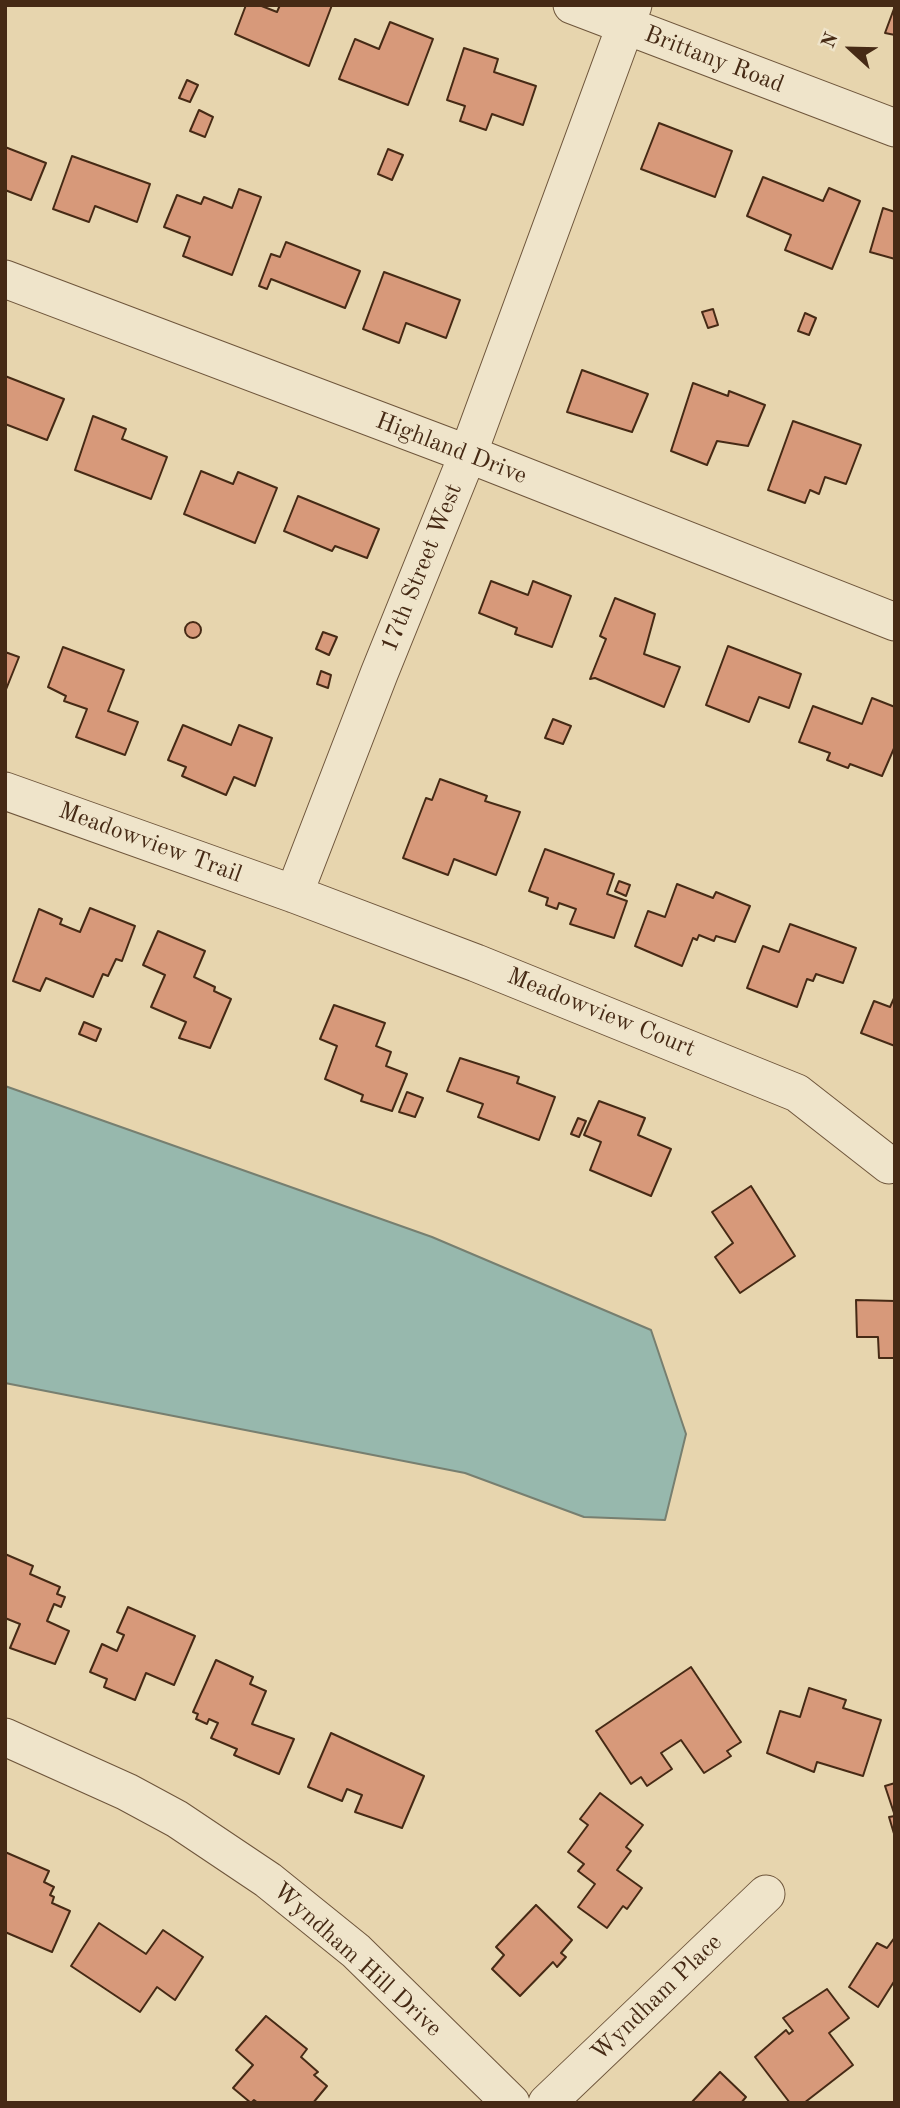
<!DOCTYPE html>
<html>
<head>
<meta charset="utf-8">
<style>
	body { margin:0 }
	#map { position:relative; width:900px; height:2108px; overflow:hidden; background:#e7d5ae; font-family:"Old Standard TT",serif }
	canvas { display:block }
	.frame { position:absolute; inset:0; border:7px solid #462a15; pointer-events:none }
	.north { position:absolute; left:816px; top:14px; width:70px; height:70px; -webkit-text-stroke:5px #efe4ca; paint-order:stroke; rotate:292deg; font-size:19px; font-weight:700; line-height:28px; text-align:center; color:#462a15 }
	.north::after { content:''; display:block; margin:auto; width:24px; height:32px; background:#462a15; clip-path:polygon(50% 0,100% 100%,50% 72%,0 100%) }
</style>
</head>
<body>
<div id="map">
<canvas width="900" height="2108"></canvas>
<div class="frame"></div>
<div class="north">N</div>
</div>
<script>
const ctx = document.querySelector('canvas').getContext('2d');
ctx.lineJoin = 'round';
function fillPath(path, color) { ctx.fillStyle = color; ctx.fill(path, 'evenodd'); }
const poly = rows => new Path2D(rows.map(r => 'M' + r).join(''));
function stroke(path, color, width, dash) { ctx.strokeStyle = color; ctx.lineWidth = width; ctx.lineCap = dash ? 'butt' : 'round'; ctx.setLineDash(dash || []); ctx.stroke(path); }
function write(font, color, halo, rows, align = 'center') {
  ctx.font = font + ' "Old Standard TT",serif'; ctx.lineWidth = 5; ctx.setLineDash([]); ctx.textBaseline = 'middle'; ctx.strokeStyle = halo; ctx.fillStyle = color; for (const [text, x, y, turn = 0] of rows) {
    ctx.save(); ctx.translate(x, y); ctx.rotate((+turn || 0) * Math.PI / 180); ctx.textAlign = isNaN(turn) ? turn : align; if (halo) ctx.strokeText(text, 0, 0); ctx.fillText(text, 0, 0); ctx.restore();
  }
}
const water = poly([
	[5,1086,432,1237,651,1330,686,1434,665,1520,584,1517,465,1473,5,1383,5,1086]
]);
fillPath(water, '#97b8ad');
stroke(water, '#777f70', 2);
const building = poly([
	[246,5,259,5,277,12,280,5,332,5,309,66,235,34,246,5],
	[895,6,895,35,885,33,895,6],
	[390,22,433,39,408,105,339,79,355,39,379,49,390,22],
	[464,48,498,59,494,72,536,86,523,125,492,114,486,130,460,121,465,106,447,100,464,48],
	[187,80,198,85,190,102,179,98,187,80],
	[199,110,213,117,205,137,190,131,199,110],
	[659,123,732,151,715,197,641,169,659,123],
	[5,147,46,163,31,200,5,190,5,147],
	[388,149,403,155,392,180,378,174,388,149],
	[72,156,150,184,137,222,95,206,89,222,53,209,72,156],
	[763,177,823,201,829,188,860,201,832,269,785,250,791,235,747,216,763,177],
	[239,189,261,197,232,275,183,256,190,237,164,227,177,195,201,204,204,197,232,208,239,189],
	[883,208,895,212,895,259,870,252,883,208],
	[286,242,360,271,345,308,271,279,267,289,259,286,271,254,280,257,286,242],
	[384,272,460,300,446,338,406,323,399,343,363,329,384,272],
	[713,309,718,325,708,328,702,312,713,309],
	[805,313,816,318,809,335,798,331,805,313],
	[582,370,648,394,632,432,567,412,582,370],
	[5,376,64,399,47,440,5,424,5,376],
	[693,383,728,396,729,391,765,405,748,446,717,441,707,465,671,451,693,383],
	[93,416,126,429,122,439,167,457,151,499,75,470,93,416],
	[793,421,861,445,846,484,825,477,819,494,810,490,805,503,768,490,793,421],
	[201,471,233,484,238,472,277,488,255,543,184,514,201,471],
	[298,496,379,529,367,558,335,546,332,551,284,531,298,496],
	[491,581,528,595,533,581,571,596,552,647,515,634,517,628,479,613,491,581],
	[615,598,655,614,644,654,680,667,664,707,595,678,590,679,606,639,600,636,615,598],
	'185 630a8 8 0 1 1 16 0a8 8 0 1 1-16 0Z',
	[323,632,337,637,329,655,316,649,323,632],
	[728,646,801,674,789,708,759,697,749,722,706,705,728,646],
	[63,647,124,670,108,711,138,722,125,755,76,737,87,709,64,701,66,696,48,687,63,647],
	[5,652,19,657,5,692,5,652],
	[321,671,331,675,328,688,317,684,321,671],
	[872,698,895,707,895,746,882,776,850,764,848,768,827,760,830,753,799,742,813,706,862,724,872,698],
	[553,719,571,726,563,744,545,738,553,719],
	[183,725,231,745,239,725,272,738,255,786,234,777,226,795,182,776,186,767,168,760,183,725],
	[440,779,487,796,485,801,520,812,496,875,454,859,448,875,403,858,426,798,432,800,440,779],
	[545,849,614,874,607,894,627,901,614,938,570,924,576,909,559,903,557,909,546,905,548,898,529,891,545,849],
	[619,881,630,885,626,896,615,891,619,881],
	[677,884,713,898,716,892,750,906,735,942,716,936,714,941,699,935,697,940,693,938,682,966,635,946,648,911,665,917,677,884],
	[90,908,135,926,122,961,116,959,108,976,103,974,93,997,46,978,40,991,13,981,39,909,62,919,60,924,80,932,90,908],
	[790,924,856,948,843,983,816,974,813,981,807,979,797,1007,747,988,763,946,779,952,790,924],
	[158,931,205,951,194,977,215,987,214,991,231,999,210,1048,179,1038,186,1022,151,1007,165,975,143,965,158,931],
	[895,996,895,1046,861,1033,874,1001,890,1007,895,996],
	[334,1005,385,1023,376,1046,391,1052,386,1066,407,1074,392,1111,361,1101,363,1095,325,1079,337,1046,320,1039,334,1005],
	[84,1022,101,1029,96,1041,79,1034,84,1022],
	[460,1058,519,1077,517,1083,555,1097,539,1140,478,1117,483,1104,447,1091,460,1058],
	[407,1092,423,1098,415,1117,399,1112,407,1092],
	[599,1101,645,1118,638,1135,671,1149,651,1196,590,1170,601,1142,584,1135,599,1101],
	[578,1118,586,1121,579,1137,571,1134,578,1118],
	[751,1186,795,1256,740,1293,715,1257,733,1243,712,1212,751,1186],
	[856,1300,895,1301,895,1358,879,1358,878,1337,857,1337,856,1300],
	[5,1554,33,1566,30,1574,60,1587,57,1594,65,1597,61,1607,54,1604,47,1621,69,1631,55,1664,10,1648,20,1624,5,1618,5,1554],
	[128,1607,195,1636,174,1685,146,1673,135,1700,104,1687,107,1679,90,1672,102,1644,117,1651,124,1635,117,1632,128,1607],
	[216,1660,253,1677,250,1684,266,1691,252,1724,294,1739,279,1774,234,1755,237,1749,211,1738,218,1723,209,1719,207,1724,196,1719,198,1714,193,1712,216,1660],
	[691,1667,741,1742,727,1751,731,1756,704,1773,681,1740,661,1753,672,1769,647,1786,641,1777,631,1784,596,1731,691,1667],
	[809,1688,846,1700,843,1708,881,1720,863,1776,817,1762,814,1772,767,1753,780,1711,800,1717,809,1688],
	[331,1733,424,1776,402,1828,355,1812,362,1795,347,1789,342,1801,308,1787,331,1733],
	[895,1783,895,1837,889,1817,895,1816,885,1786,895,1783],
	[600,1793,643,1825,626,1847,631,1851,617,1870,642,1888,627,1909,623,1906,607,1928,578,1907,595,1884,578,1871,584,1864,568,1852,588,1825,580,1819,600,1793],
	[5,1852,49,1871,44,1882,54,1887,50,1895,54,1897,52,1903,70,1911,52,1952,5,1932,5,1852],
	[536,1905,572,1940,561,1953,566,1957,557,1967,553,1962,520,1996,492,1969,504,1955,496,1947,536,1905],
	[99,1923,146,1954,163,1930,203,1957,175,2000,157,1987,140,2012,71,1966,99,1923],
	[895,1937,895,1980,878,2007,849,1987,877,1943,887,1948,895,1937],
	[827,1989,849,2018,829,2033,853,2065,804,2103,790,2103,755,2057,786,2030,789,2034,793,2031,783,2018,827,1989],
	[266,2016,307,2049,301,2057,318,2072,314,2075,327,2086,313,2103,258,2103,254,2100,251,2103,233,2088,253,2065,236,2050,266,2016],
	[720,2072,746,2097,741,2103,691,2103,720,2072]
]);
fillPath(building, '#d7997a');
stroke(building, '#462a15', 2);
const street = poly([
	[572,5,895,128],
	[5,279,468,454,895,622],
	[5,791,294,894,476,963,797,1093,889,1165],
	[294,894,379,674,468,454,633,5],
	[5,1737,127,1792,177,1819,268,1880,356,1951,511,2103],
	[547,2103,766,1894]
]);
stroke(street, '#6e553b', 39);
stroke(street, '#efe4ca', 37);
write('24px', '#462a15', '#efe4ca', [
	["Brittany Road",714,60,21],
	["Highland Drive",451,449,21],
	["17th Street West",422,568,-68],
	["Meadowview Trail",150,843,20],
	["Meadowview Court",601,1013,22],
	["Wyndham Hill Drive",357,1960,42],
	["Wyndham Place",657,1998,-44]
]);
</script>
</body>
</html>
